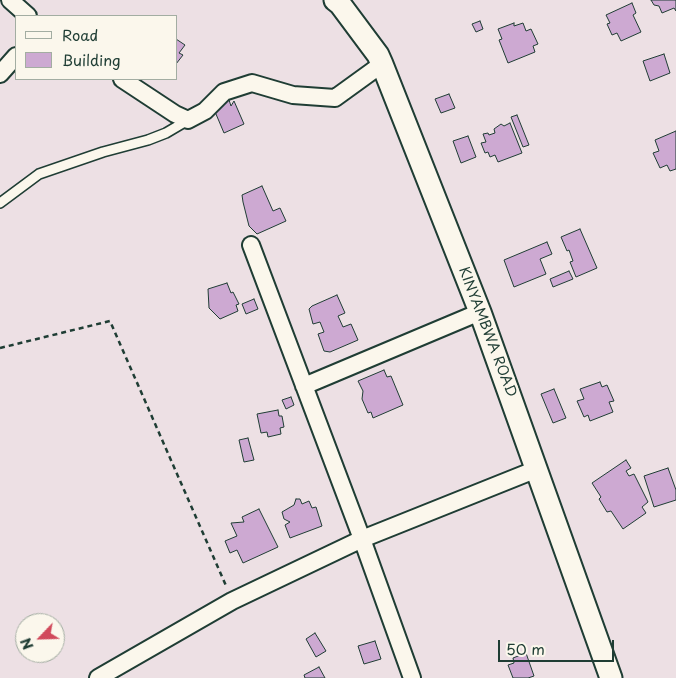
<!DOCTYPE html>
<html>
<head>
<meta charset="utf-8">
<style>
	body { margin:0 }
	#map { position:relative; width:676px; height:678px; overflow:hidden; background:#ede0e4; font-family:"Playpen Sans",sans-serif }
	canvas { display:block }
	.legend { position:absolute; left:15px; top:15px; width:162px; height:65px; box-sizing:border-box; background:#fbf7ec; border:1px solid #a3ada2; margin:0; padding:6px 9px; list-style:none; font-size:15px; color:#1f3d34 }
	.legend li { display:flex; align-items:center; gap:10px; height:25px }
	.legend b { width:25px; border:1px solid #a3ada2 }
	.north { position:absolute; left:15px; top:613px; width:50px; height:50px; box-sizing:border-box; background:#fbf7ec; border:1px solid #a3ada2; border-radius:50%; rotate:246deg; font-size:14px; font-weight:700; line-height:20px; text-align:center; color:#1f3d34 }
	.north::after { content:''; display:block; margin:auto; width:18px; height:22px; background:#d1495b; clip-path:polygon(50% 0,100% 100%,50% 72%,0 100%) }
	.scale { position:absolute; left:498px; top:640px; width:116px; height:22px; box-sizing:border-box; border:2px solid #1f3d34; border-top:0; padding-left:6px; font-size:15px; line-height:18px; white-space:nowrap; color:#1f3d34; -webkit-text-stroke:4px #fbf7ec; paint-order:stroke }
</style>
</head>
<body>
<div id="map">
<canvas width="676" height="678"></canvas>
<ul class="legend">
<li><b style="height:6px;background:#fbf7ec"></b>Road</li>
<li><b style="height:14px;background:#cda9d2"></b>Building</li>
</ul>
<div class="north">N</div>
<div class="scale">50 m</div>
</div>
<script>
const ctx = document.querySelector('canvas').getContext('2d');
ctx.lineJoin = 'round';
function fillPath(path, color) { ctx.fillStyle = color; ctx.fill(path, 'evenodd'); }
const poly = rows => new Path2D(rows.map(r => 'M' + r).join(''));
function stroke(path, color, width, dash) { ctx.strokeStyle = color; ctx.lineWidth = width; ctx.lineCap = dash ? 'butt' : 'round'; ctx.setLineDash(dash || []); ctx.stroke(path); }
function write(font, color, halo, rows, align = 'center') {
  ctx.font = font + ' "Playpen Sans",sans-serif'; ctx.lineWidth = 4.5; ctx.setLineDash([]); ctx.textBaseline = 'middle'; ctx.strokeStyle = halo; ctx.fillStyle = color; for (const [text, x, y, turn = 0] of rows) {
    ctx.save(); ctx.translate(x, y); ctx.rotate((+turn || 0) * Math.PI / 180); ctx.textAlign = isNaN(turn) ? turn : align; if (halo) ctx.strokeText(text, 0, 0); ctx.fillText(text, 0, 0); ctx.restore();
  }
}
const building = poly([
	[651,0,676,0,676,11,674,8,662,13,659,6,654,5,651,0],
	[632,3,636,13,633,15,641,32,621,41,617,33,612,35,607,24,610,23,606,15,632,3],
	[480,21,483,29,476,32,472,24,480,21],
	[514,23,514,26,523,23,526,31,531,29,538,44,533,46,535,52,508,63,499,40,502,39,498,29,514,23],
	[176,39,185,45,179,53,183,55,176,64,176,39],
	[664,54,670,73,650,81,643,61,664,54],
	[449,94,455,108,441,113,435,99,449,94],
	[229,100,231,106,234,101,244,124,224,133,213,107,229,100],
	[517,115,529,145,523,147,511,117,517,115],
	[510,123,522,153,498,162,495,155,490,157,488,152,485,153,481,143,486,142,483,134,488,133,489,135,495,133,494,129,501,124,504,126,510,123],
	[676,131,676,169,670,171,667,165,660,168,653,153,659,151,655,140,676,131],
	[468,136,476,157,461,163,453,141,468,136],
	[262,186,273,211,280,208,286,221,257,234,249,226,243,202,242,195,262,186],
	[580,229,597,268,576,277,570,262,573,261,569,250,567,251,561,237,580,229],
	[547,242,552,254,540,259,546,274,514,287,504,260,547,242],
	[569,271,573,279,553,287,550,279,569,271],
	[227,283,231,293,233,292,239,304,236,305,238,311,220,319,209,308,208,289,227,283],
	[337,295,345,313,338,316,343,327,351,324,358,340,330,352,324,351,318,334,324,332,320,322,313,324,309,309,312,306,337,295],
	[254,299,258,309,246,314,242,304,254,299],
	[384,370,387,377,391,376,403,405,373,418,371,412,368,413,362,399,363,391,358,381,384,370],
	[600,382,602,387,607,385,614,401,609,402,613,412,590,421,588,415,584,417,577,401,584,399,580,389,600,382],
	[554,389,566,418,553,423,541,394,554,389],
	[291,397,294,405,286,409,282,400,291,397],
	[278,410,279,416,282,416,284,427,280,428,281,434,268,437,267,432,261,433,257,414,278,410],
	[248,438,254,460,244,462,239,440,248,438],
	[626,460,631,468,626,471,629,476,634,474,648,502,642,507,646,513,623,529,611,511,607,512,599,499,601,497,592,483,626,460],
	[668,468,676,490,676,500,654,507,644,476,668,468],
	[296,499,300,499,302,504,309,501,312,508,316,507,322,526,290,538,285,525,290,522,284,519,282,512,294,505,296,499],
	[259,509,278,547,243,563,237,550,230,553,225,541,237,536,231,523,244,522,242,517,259,509],
	[315,633,326,651,316,657,306,639,315,633],
	[375,641,381,659,364,664,358,646,375,641],
	[526,653,534,676,528,678,513,678,508,665,514,663,513,658,526,653],
	[319,667,325,678,305,678,304,675,319,667]
]);
fillPath(building, '#cda9d2');
stroke(building, '#1f3d34', 1);
const service = poly([
	[0,203,39,174,103,152,148,140,166,133,188,120]
]);
const minor = poly([
	[10,0,28,16],
	[0,74,16,56],
	[122,79,175,114,188,120,205,111,224,92,252,83,293,95,335,98,382,64],
	[251,245,362,539,412,678],
	[304,386,480,312],
	[98,678,232,601,362,539,537,469]
]);
const tertiary = poly([
	[335,0,340,4,378,55,382,64,480,312,611,678]
]);
stroke(service, '#1f3d34', 12);
stroke(minor, '#1f3d34', 20);
stroke(tertiary, '#1f3d34', 25);
stroke(poly([
	[0,348,110,321,227,588]
]), '#1f3d34', 2.5, [5, 4]);
stroke(service, '#fbf7ec', 9);
stroke(minor, '#fbf7ec', 16);
stroke(tertiary, '#fbf7ec', 21);
write('14px', '#1f3d34', '#fbf7ec', [
	["KINYAMBWA ROAD",487,332,69]
]);
</script>
</body>
</html>
